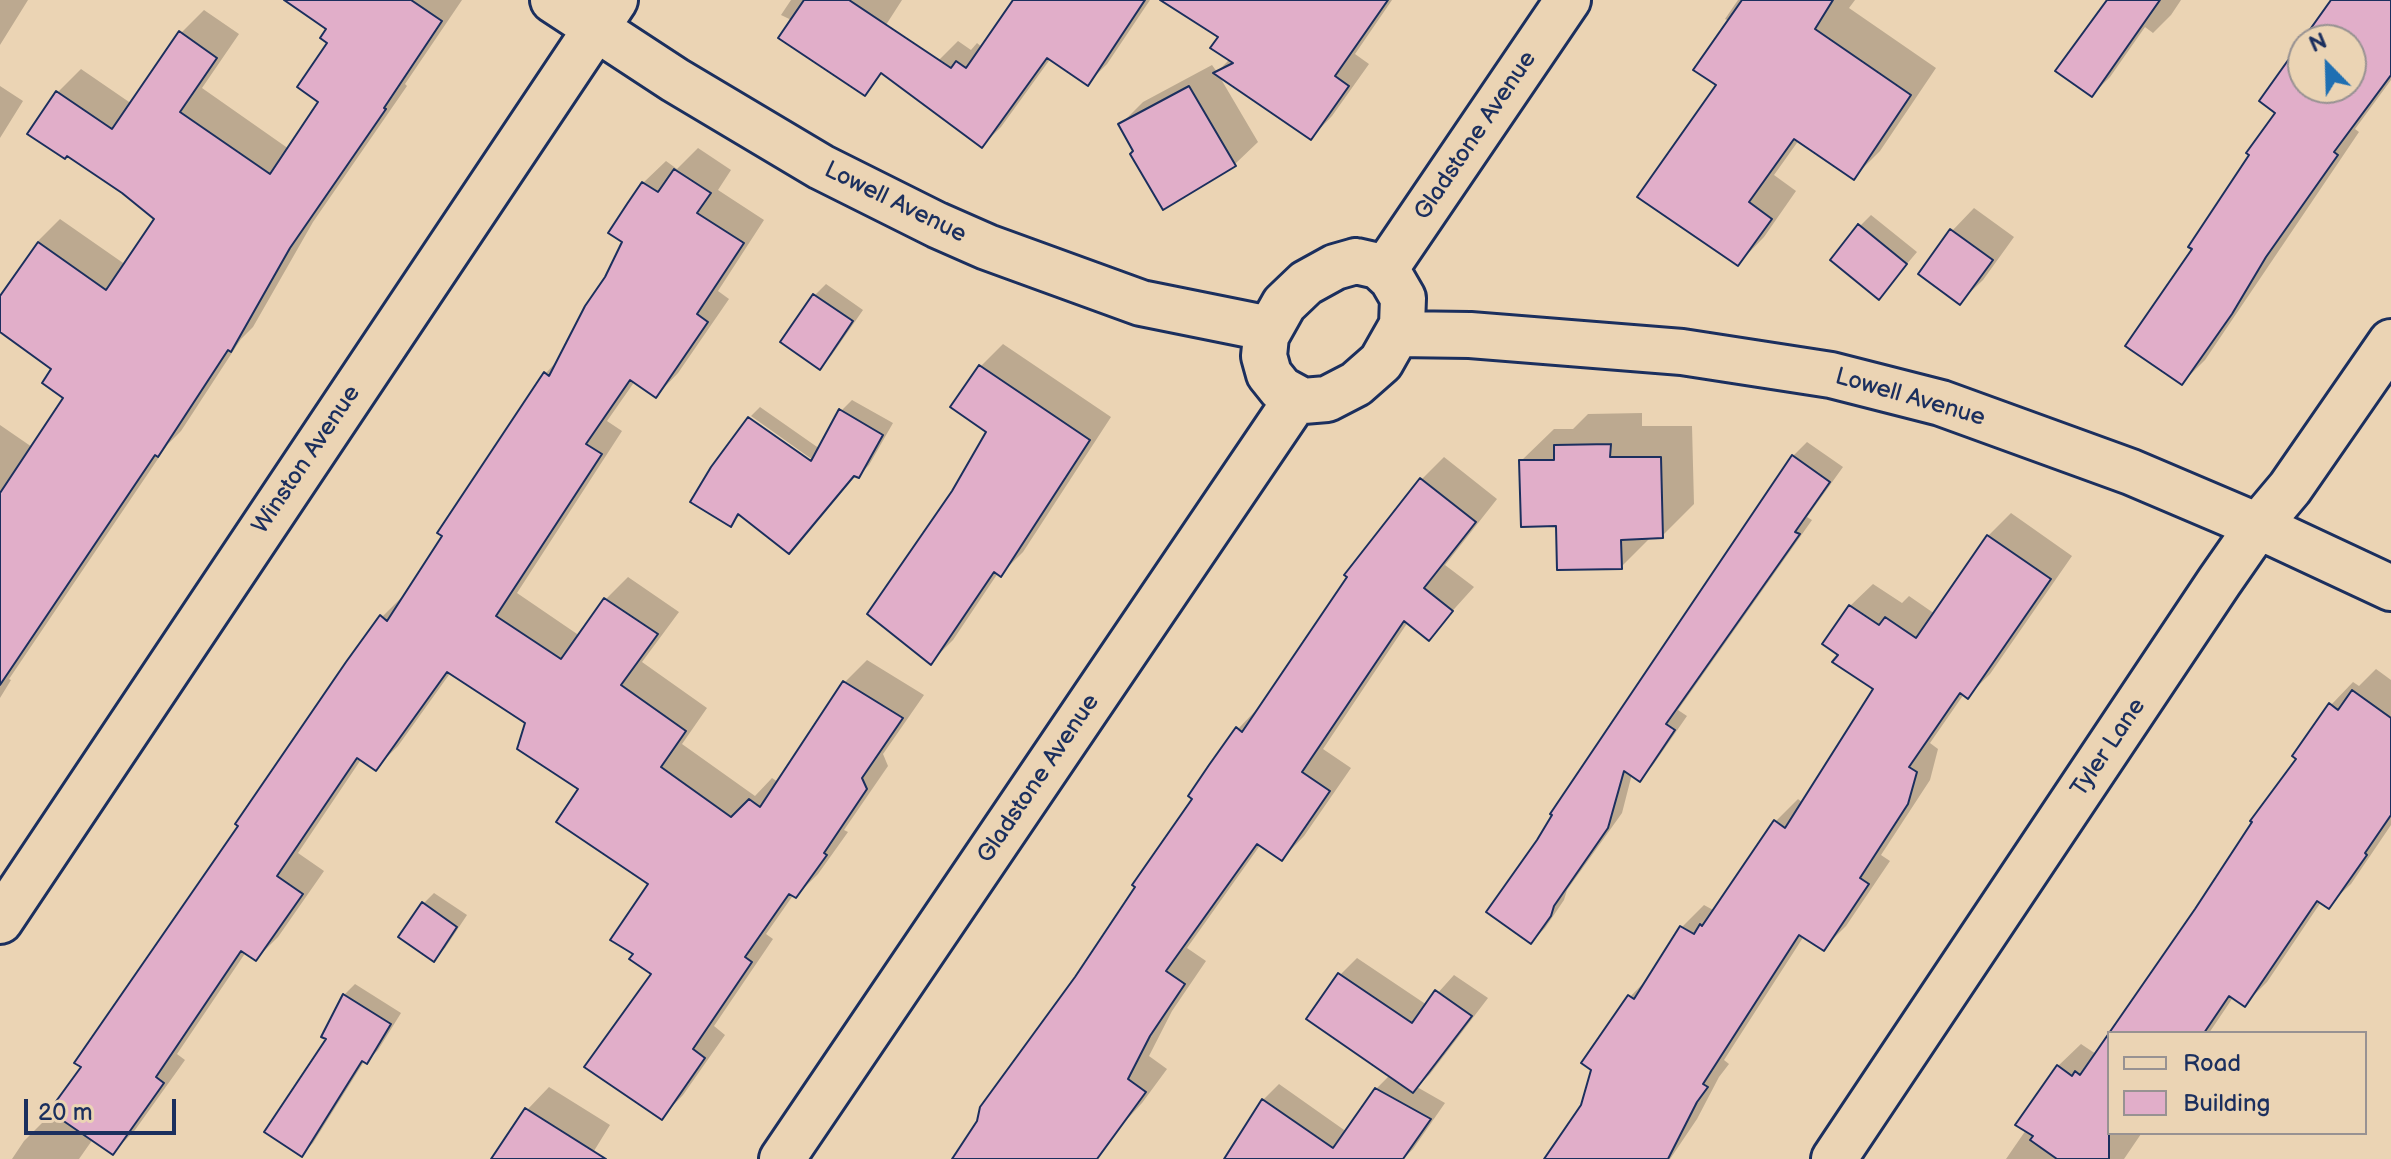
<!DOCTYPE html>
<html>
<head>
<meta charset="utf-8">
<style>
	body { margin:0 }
	#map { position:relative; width:2391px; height:1159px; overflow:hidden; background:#ebd4b4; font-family:"Balsamiq Sans",sans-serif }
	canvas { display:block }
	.legend { position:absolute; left:2107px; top:1031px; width:260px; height:104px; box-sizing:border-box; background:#ebd4b4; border:2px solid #989292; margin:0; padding:10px 14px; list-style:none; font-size:24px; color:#1b2f5e }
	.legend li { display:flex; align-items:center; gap:16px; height:40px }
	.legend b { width:40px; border:2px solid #989292 }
	.north { position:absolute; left:2287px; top:24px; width:80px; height:80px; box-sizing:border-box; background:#ebd4b4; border:2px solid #989292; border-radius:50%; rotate:337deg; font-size:22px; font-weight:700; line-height:32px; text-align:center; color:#1b2f5e }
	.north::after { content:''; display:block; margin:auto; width:28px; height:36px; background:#1f6fb2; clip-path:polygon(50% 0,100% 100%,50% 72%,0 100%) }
	.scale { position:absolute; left:24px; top:1099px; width:152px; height:36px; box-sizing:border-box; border:4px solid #1b2f5e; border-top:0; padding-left:10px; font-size:24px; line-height:28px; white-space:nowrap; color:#1b2f5e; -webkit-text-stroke:6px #ebd4b4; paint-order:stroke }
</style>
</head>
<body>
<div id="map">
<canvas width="2391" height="1159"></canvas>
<ul class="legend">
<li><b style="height:10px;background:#ebd4b4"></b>Road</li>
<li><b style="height:22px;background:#e1aec9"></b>Building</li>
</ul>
<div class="north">N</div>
<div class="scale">20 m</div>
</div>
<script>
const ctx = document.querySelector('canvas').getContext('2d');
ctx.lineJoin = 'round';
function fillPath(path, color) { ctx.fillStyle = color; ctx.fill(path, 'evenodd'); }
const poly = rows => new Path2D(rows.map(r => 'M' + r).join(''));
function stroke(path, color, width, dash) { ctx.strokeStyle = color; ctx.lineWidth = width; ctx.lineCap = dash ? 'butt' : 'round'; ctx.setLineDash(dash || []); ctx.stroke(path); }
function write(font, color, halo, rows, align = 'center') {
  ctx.font = font + ' "Balsamiq Sans",sans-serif'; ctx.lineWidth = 8; ctx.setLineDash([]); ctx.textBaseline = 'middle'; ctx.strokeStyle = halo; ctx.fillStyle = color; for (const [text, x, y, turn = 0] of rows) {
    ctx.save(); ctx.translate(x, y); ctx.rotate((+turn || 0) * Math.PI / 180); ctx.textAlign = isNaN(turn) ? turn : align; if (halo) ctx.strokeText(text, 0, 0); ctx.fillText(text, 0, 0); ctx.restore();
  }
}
fillPath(poly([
	[0,0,28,0,0,45],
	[287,0,462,0,405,84,407,86,313,222,253,327,241,339,181,431,168,444,9,679,11,680,0,698,0,425,32,447,65,397,54,368,0,329,0,298,37,242,60,219,126,265,157,218,124,191,67,154,30,133,58,92,81,69,132,104,181,33,204,10,239,34,202,88,289,149,321,102,330,42,329,28],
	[791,0,902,0,866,56,781,15],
	[1016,0,1150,0,1107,64,1088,83,1051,58,1001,127,982,146,939,60,958,41,971,50,977,43,983,48],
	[1249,0,1392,0,1355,54,1369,64,1332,116,1311,138,1218,74,1258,142,1235,164,1164,207,1120,125,1143,102,1212,65,1217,72,1230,59],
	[1738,0,1855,0,1849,8,1936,68,1880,151,1854,177,1799,140,1774,175,1796,191,1764,237,1738,264,1719,85,1729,21,1725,19],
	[2108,0,2181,0,2171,15,2153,33,2145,27,2110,77,2092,95],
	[2334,0,2391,0,2391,80,2355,129,2359,132,2205,360,2182,383,2195,249,2277,113,2303,43,2303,88,2351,88,2351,40,2305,40],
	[0,86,23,101,0,138],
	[698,148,731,170,718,190,764,220,718,291,729,299,678,373,656,396,635,381,607,421,622,431,517,593,580,636,606,599,628,577,679,612,642,662,707,708,682,744,755,796,772,778,778,782,845,682,867,660,924,695,883,754,888,766,844,830,848,832,818,874,796,896,794,894,766,934,773,939,714,1026,725,1035,683,1095,661,1118,651,884,581,788,527,722,451,672,398,746,376,768,362,758,298,853,324,871,278,937,256,959,246,952,177,1054,185,1060,135,1130,113,1153,93,1139,79,1159,12,1159,24,1141,46,1119,84,1066,382,617,404,595,406,596,545,374,560,358,625,241,628,205,643,183,666,161,677,169],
	[1974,208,2014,237,1983,280,1960,302,1952,231],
	[1871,215,1917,252,1879,297,1860,226],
	[826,284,863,310,831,356,820,367,782,341,815,295],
	[1003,344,1111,417,1023,552,1000,575,998,573,953,640,931,662,953,492,989,431,953,407,981,366],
	[852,400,893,423,869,465,858,476,855,474,741,514,730,525,692,502,818,468,820,465,751,416,760,407,820,449,841,411],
	[1642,413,1642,426,1692,426,1694,504,1662,536,1651,537,1621,567,1558,524,1521,461,1554,429,1573,429,1588,414],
	[1807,442,1843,467,1807,517,1812,520,1678,710,1687,716,1653,765,1640,779,1632,774,1622,813,1567,890,1564,900,1545,928,1531,942,1538,841,1793,456],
	[1444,457,1497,499,1445,565,1474,587,1428,638,1408,622,1323,749,1351,768,1304,836,1282,859,1261,844,1187,948,1206,961,1172,1011,1149,1056,1167,1069,1142,1103,1091,1159,954,1159,1195,798,1238,729,1260,706,1350,577,1347,575,1422,479],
	[2011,513,2072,556,1990,674,1968,696,1964,694,1930,743,1938,749,1930,780,1881,855,1890,861,1846,926,1823,949,1804,936,1724,1060,1729,1064,1719,1077,1697,1119,1670,1159,1546,1159,1583,1106,1630,997,1651,975,1682,927,1704,905,1715,911,1776,821,1798,799,1803,803,1875,689,1841,654,1850,606,1873,584,1902,603,1909,596,1935,614,1988,536],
	[2376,669,2391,680,2391,825,2351,884,2328,906,2321,902,2267,982,2245,1004,2234,996,2209,1033,2111,1033,2298,758,2331,705,2353,682,2359,686],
	[434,893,467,915,445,948,433,960,423,904],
	[1357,958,1427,1005,1454,975,1488,998,1430,1074,1417,1087,1445,1103,1413,1149,1403,1159,1230,1159,1263,1100,1279,1084,1347,1132,1376,1089,1390,1075,1340,975],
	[355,984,401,1013,378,1050,366,1062,365,1060,313,1143,302,1154,344,995],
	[2109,1036,2109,1133,2141,1134,2124,1159,2006,1159,2026,1130,2058,1066,2081,1044,2096,1054],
	[549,1087,610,1125,589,1159,522,1159,527,1110]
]), '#0003');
const building = poly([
	[284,0,411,0,442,21,384,108,386,109,290,248,231,352,228,350,158,457,155,455,0,685,0,493,63,398,42,383,51,369,0,332,0,296,38,242,106,290,154,219,122,193,67,156,65,159,27,134,56,91,112,129,179,31,217,58,180,112,270,174,318,102,297,87,327,43,320,38,326,29,284,0],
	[804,0,849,0,951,68,956,61,966,68,1013,0,1145,0,1088,86,1047,58,982,148,881,73,865,96,778,38,804,0],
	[1160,0,1388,0,1335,76,1349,86,1311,140,1213,73,1233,63,1210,48,1218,37,1160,0],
	[1742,0,1833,0,1815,29,1911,95,1854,180,1794,139,1749,202,1772,219,1738,266,1637,197,1716,85,1693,70,1742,0],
	[2107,0,2160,0,2092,97,2055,71,2107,0],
	[2331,0,2391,0,2391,75,2334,152,2338,155,2266,257,2232,314,2182,385,2125,346,2192,249,2188,247,2249,155,2246,153,2275,113,2259,101,2331,0],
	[2303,40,2351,40,2351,88,2303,88,2303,40],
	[1189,86,1236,166,1163,210,1130,154,1133,151,1118,124,1189,86],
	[674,169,711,193,697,213,744,243,697,314,708,322,656,398,630,380,586,444,602,454,496,616,561,659,604,598,658,634,621,685,686,731,661,767,731,817,749,799,760,807,843,681,903,718,862,778,867,789,824,853,827,855,796,898,789,894,745,957,752,962,693,1049,705,1058,662,1120,584,1067,651,974,629,959,633,954,610,940,648,884,556,822,578,789,517,749,525,723,447,672,376,771,357,758,277,876,303,894,256,961,241,951,156,1077,164,1083,113,1155,49,1111,81,1067,74,1063,238,826,235,824,346,662,380,615,387,621,442,536,437,533,544,372,549,376,585,306,605,277,622,242,608,233,627,204,642,182,658,192,674,169],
	[1858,224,1907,264,1879,300,1830,260,1858,224],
	[1950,229,1993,260,1960,305,1918,274,1950,229],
	[813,294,853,321,820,370,780,342,813,294],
	[979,365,1090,440,1001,577,994,572,931,665,867,614,952,491,986,432,950,407,979,365],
	[839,409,883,435,859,478,854,476,789,554,738,514,731,527,690,502,711,467,748,417,811,461,839,409],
	[1611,444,1610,457,1661,457,1663,538,1621,540,1622,569,1557,570,1556,526,1521,527,1519,460,1554,460,1554,445,1611,444],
	[1792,455,1830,482,1795,532,1800,534,1666,724,1675,730,1640,782,1624,771,1608,828,1554,906,1551,916,1531,944,1486,912,1537,840,1552,815,1550,814,1792,455],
	[1420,478,1476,522,1424,588,1453,611,1429,641,1404,621,1302,772,1330,791,1282,861,1257,844,1166,971,1185,984,1150,1036,1128,1079,1146,1092,1097,1159,952,1159,977,1121,980,1107,1075,977,1135,887,1132,885,1192,799,1188,796,1209,765,1236,727,1242,732,1347,577,1344,575,1420,478],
	[1987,535,2051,579,1968,699,1960,693,1909,767,1917,772,1908,804,1860,878,1869,884,1824,951,1799,935,1703,1084,1708,1087,1697,1102,1668,1159,1544,1159,1581,1105,1591,1070,1581,1063,1628,995,1634,999,1680,926,1694,934,1700,924,1702,926,1774,820,1785,828,1873,689,1832,662,1838,655,1822,644,1849,605,1879,625,1885,617,1916,638,1987,535],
	[2352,690,2391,718,2391,815,2365,853,2367,855,2329,909,2317,901,2245,1007,2229,996,2204,1033,2109,1033,2109,1159,2057,1159,2030,1140,2033,1136,2015,1125,2057,1065,2072,1076,2075,1071,2080,1075,2195,909,2252,822,2250,821,2296,759,2292,756,2329,703,2338,710,2352,690],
	[422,902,457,927,434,962,398,937,422,902],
	[1338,973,1412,1023,1435,990,1472,1016,1413,1093,1306,1019,1338,973],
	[343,994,391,1024,367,1064,362,1061,302,1157,264,1132,326,1039,321,1037,343,994],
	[1375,1088,1431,1119,1403,1159,1224,1159,1262,1099,1333,1148,1375,1088],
	[525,1108,606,1159,491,1159,525,1108]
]);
fillPath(building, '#e1aec9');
stroke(building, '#1b2f5e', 2);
const minor = poly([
	[553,0,675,80,821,167,937,225,987,247,1141,303,1270,329],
	[1356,261,1378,266,1392,279,1403,298,1402,325,1381,362,1356,384,1327,399,1303,401,1281,389,1269,374,1264,356,1266,336,1284,304,1306,283,1335,267,1356,261],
	[1384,271,1568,0],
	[1397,334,1470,335,1682,352,1831,375,1941,403,2131,472,2258,526,2391,588],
	[0,921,615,0],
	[782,1159,1297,398],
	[1834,1159,2219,582,2258,526,2290,488,2391,342]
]);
stroke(minor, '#1b2f5e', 50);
stroke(minor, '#ebd4b4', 44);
write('24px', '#1b2f5e', '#ebd4b4', [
	["Gladstone Avenue",1476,136,-56],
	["Lowell Avenue",895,203,26],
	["Lowell Avenue",1910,398,16],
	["Winston Avenue",307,460,-56],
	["Tyler Lane",2109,748,-56],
	["Gladstone Avenue",1039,779,-56]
]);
</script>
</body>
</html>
